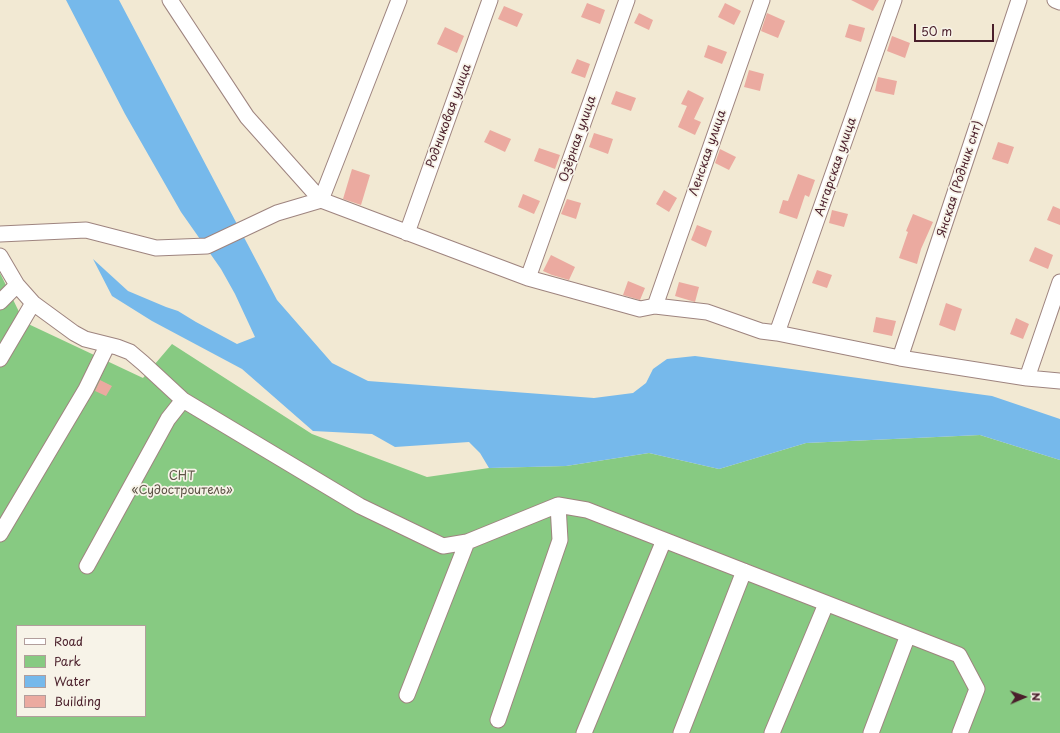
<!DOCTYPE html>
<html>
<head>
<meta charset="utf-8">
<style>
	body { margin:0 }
	#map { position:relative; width:1060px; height:733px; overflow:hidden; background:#f2e9d3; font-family:"Playpen Sans",sans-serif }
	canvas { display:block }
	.legend { position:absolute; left:16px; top:625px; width:130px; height:92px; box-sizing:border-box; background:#f7f3e8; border:1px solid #b29e9c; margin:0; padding:5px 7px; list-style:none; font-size:12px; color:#4a1f2b }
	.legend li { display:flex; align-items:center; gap:8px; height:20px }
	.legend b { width:20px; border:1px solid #b29e9c }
	.north { position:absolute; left:1004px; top:677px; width:40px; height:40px; -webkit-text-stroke:3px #f7f3e8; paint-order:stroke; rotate:88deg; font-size:11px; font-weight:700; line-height:16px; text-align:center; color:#4a1f2b }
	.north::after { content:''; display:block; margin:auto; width:14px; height:18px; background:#4a1f2b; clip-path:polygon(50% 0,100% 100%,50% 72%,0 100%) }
	.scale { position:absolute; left:914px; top:24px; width:80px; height:18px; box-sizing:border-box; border:2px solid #4a1f2b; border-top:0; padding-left:5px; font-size:12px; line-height:14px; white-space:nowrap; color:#4a1f2b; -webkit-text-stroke:3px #f7f3e8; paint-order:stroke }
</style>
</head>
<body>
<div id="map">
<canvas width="1060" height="733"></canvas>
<ul class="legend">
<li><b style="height:5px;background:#fff"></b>Road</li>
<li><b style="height:11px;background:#87ca82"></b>Park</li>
<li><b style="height:11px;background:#76b9eb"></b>Water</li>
<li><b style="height:11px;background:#ebaaa0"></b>Building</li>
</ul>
<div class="north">N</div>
<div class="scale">50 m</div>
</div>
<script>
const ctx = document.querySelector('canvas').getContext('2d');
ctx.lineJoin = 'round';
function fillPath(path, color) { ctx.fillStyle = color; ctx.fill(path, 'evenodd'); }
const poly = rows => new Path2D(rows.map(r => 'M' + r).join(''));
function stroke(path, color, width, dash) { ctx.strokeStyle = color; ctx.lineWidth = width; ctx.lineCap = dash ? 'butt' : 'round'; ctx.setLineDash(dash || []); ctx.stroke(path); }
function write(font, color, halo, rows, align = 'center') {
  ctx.font = font + ' "Playpen Sans",sans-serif'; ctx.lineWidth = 3.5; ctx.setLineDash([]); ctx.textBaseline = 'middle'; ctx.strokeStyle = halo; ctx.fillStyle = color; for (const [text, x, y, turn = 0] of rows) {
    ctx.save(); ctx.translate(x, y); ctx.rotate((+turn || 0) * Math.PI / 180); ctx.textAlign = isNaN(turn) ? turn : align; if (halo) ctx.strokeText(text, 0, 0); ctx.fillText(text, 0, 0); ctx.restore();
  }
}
fillPath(poly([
	[0,273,24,322,143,378,172,344,312,434,427,477,489,468,566,466,649,453,719,469,806,443,980,435,1060,460,1060,733,0,733],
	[17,626,145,626,145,716,17,716]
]), '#87ca82');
fillPath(poly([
	[66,0,119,0,277,300,332,363,368,381,594,398,633,393,646,383,653,369,667,359,695,356,992,396,1060,419,1060,460,980,435,806,443,719,469,649,453,566,466,489,468,480,453,469,442,395,447,372,434,313,431,242,369,152,321,112,296,93,259,128,291,166,307,178,311,196,322,237,344,255,337,235,294,221,269,181,212,125,114]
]), '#76b9eb');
fillPath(poly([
	[851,0,879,0,873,11],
	[587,3,605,10,600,24,581,17],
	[725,3,741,11,734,25,718,17],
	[504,6,523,14,517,27,498,19],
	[639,13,653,20,649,30,634,23],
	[767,13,785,21,778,38,761,31],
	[849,24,865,28,861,42,845,37],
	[445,27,464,36,457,53,437,44],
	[892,36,910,43,905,58,887,51],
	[708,45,727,52,722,64,704,57],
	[577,59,590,64,585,78,571,73],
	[749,70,764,74,760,91,744,87],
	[878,77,897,81,894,95,875,91],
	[688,90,704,98,694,119,701,122,695,135,678,127,687,106,681,104],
	[616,91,636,98,631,111,611,104],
	[490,130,511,139,505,152,484,142],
	[594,133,613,139,608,154,589,147],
	[998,142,1014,147,1008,164,992,159],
	[539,148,560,155,555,169,534,161],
	[720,149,736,157,729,170,715,163],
	[352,169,370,175,361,205,343,199],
	[798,174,815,180,809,197,805,195,797,219,779,213,783,200,788,201],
	[664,190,677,198,669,212,656,204],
	[523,194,540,201,534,214,518,207],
	[567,199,581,203,576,219,561,214],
	[1053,206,1060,209,1060,225,1047,220],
	[832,210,848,214,844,227,829,223],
	[913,214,933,222,921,249,917,264,899,258,908,232,906,231],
	[697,225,712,231,706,247,691,240],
	[1035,247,1053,255,1048,269,1029,261],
	[551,255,575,267,569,280,552,275,543,271],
	[817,270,832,275,827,288,812,283],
	[628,281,645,288,640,300,623,295],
	[679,282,699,287,695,302,675,296],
	[946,303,962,309,955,331,939,325],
	[876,317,896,321,892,336,873,332],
	[1016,318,1029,324,1023,339,1010,334],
	[100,380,112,386,106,396,95,391]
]), '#ebaaa0');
const minor = poly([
	[170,0,247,117,321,200,528,278,640,309,655,306,707,312,761,331,777,333,900,358,1027,378,1060,381],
	[1055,0,1060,2],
	[407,233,490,0],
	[0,234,86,230,156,248,207,246,277,213,321,200,399,0],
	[0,256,17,285,33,303,74,333,85,339,117,347,130,352,143,363,183,400,360,506,443,546,467,542,558,505,587,510,959,655,977,689,960,733],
	[528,278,627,0],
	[0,302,17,285],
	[655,306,762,0],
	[777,333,894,0],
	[900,358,1019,0],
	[0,359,33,303],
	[1027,378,1060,282],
	[0,534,86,389,107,346],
	[87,566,168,419,183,400],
	[407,695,467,542],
	[498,720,560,540,558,505],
	[584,733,664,540],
	[681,733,744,571],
	[772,733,826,604],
	[871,733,908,635]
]);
stroke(minor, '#9e847f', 17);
stroke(minor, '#fff', 15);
write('12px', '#4a1f2b', '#f7f3e8', [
	["Родниковая улица",449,116,-70],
	["Озёрная улица",578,139,-71],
	["Ленская улица",708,153,-71],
	["Ангарская улица",836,167,-71],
	["Янская (Родник снт)",960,179,-72]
]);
write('12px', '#5c5245', '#f7f3e8', [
	["СНТ",182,477],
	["«Судостроитель»",182,491]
]);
</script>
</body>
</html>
